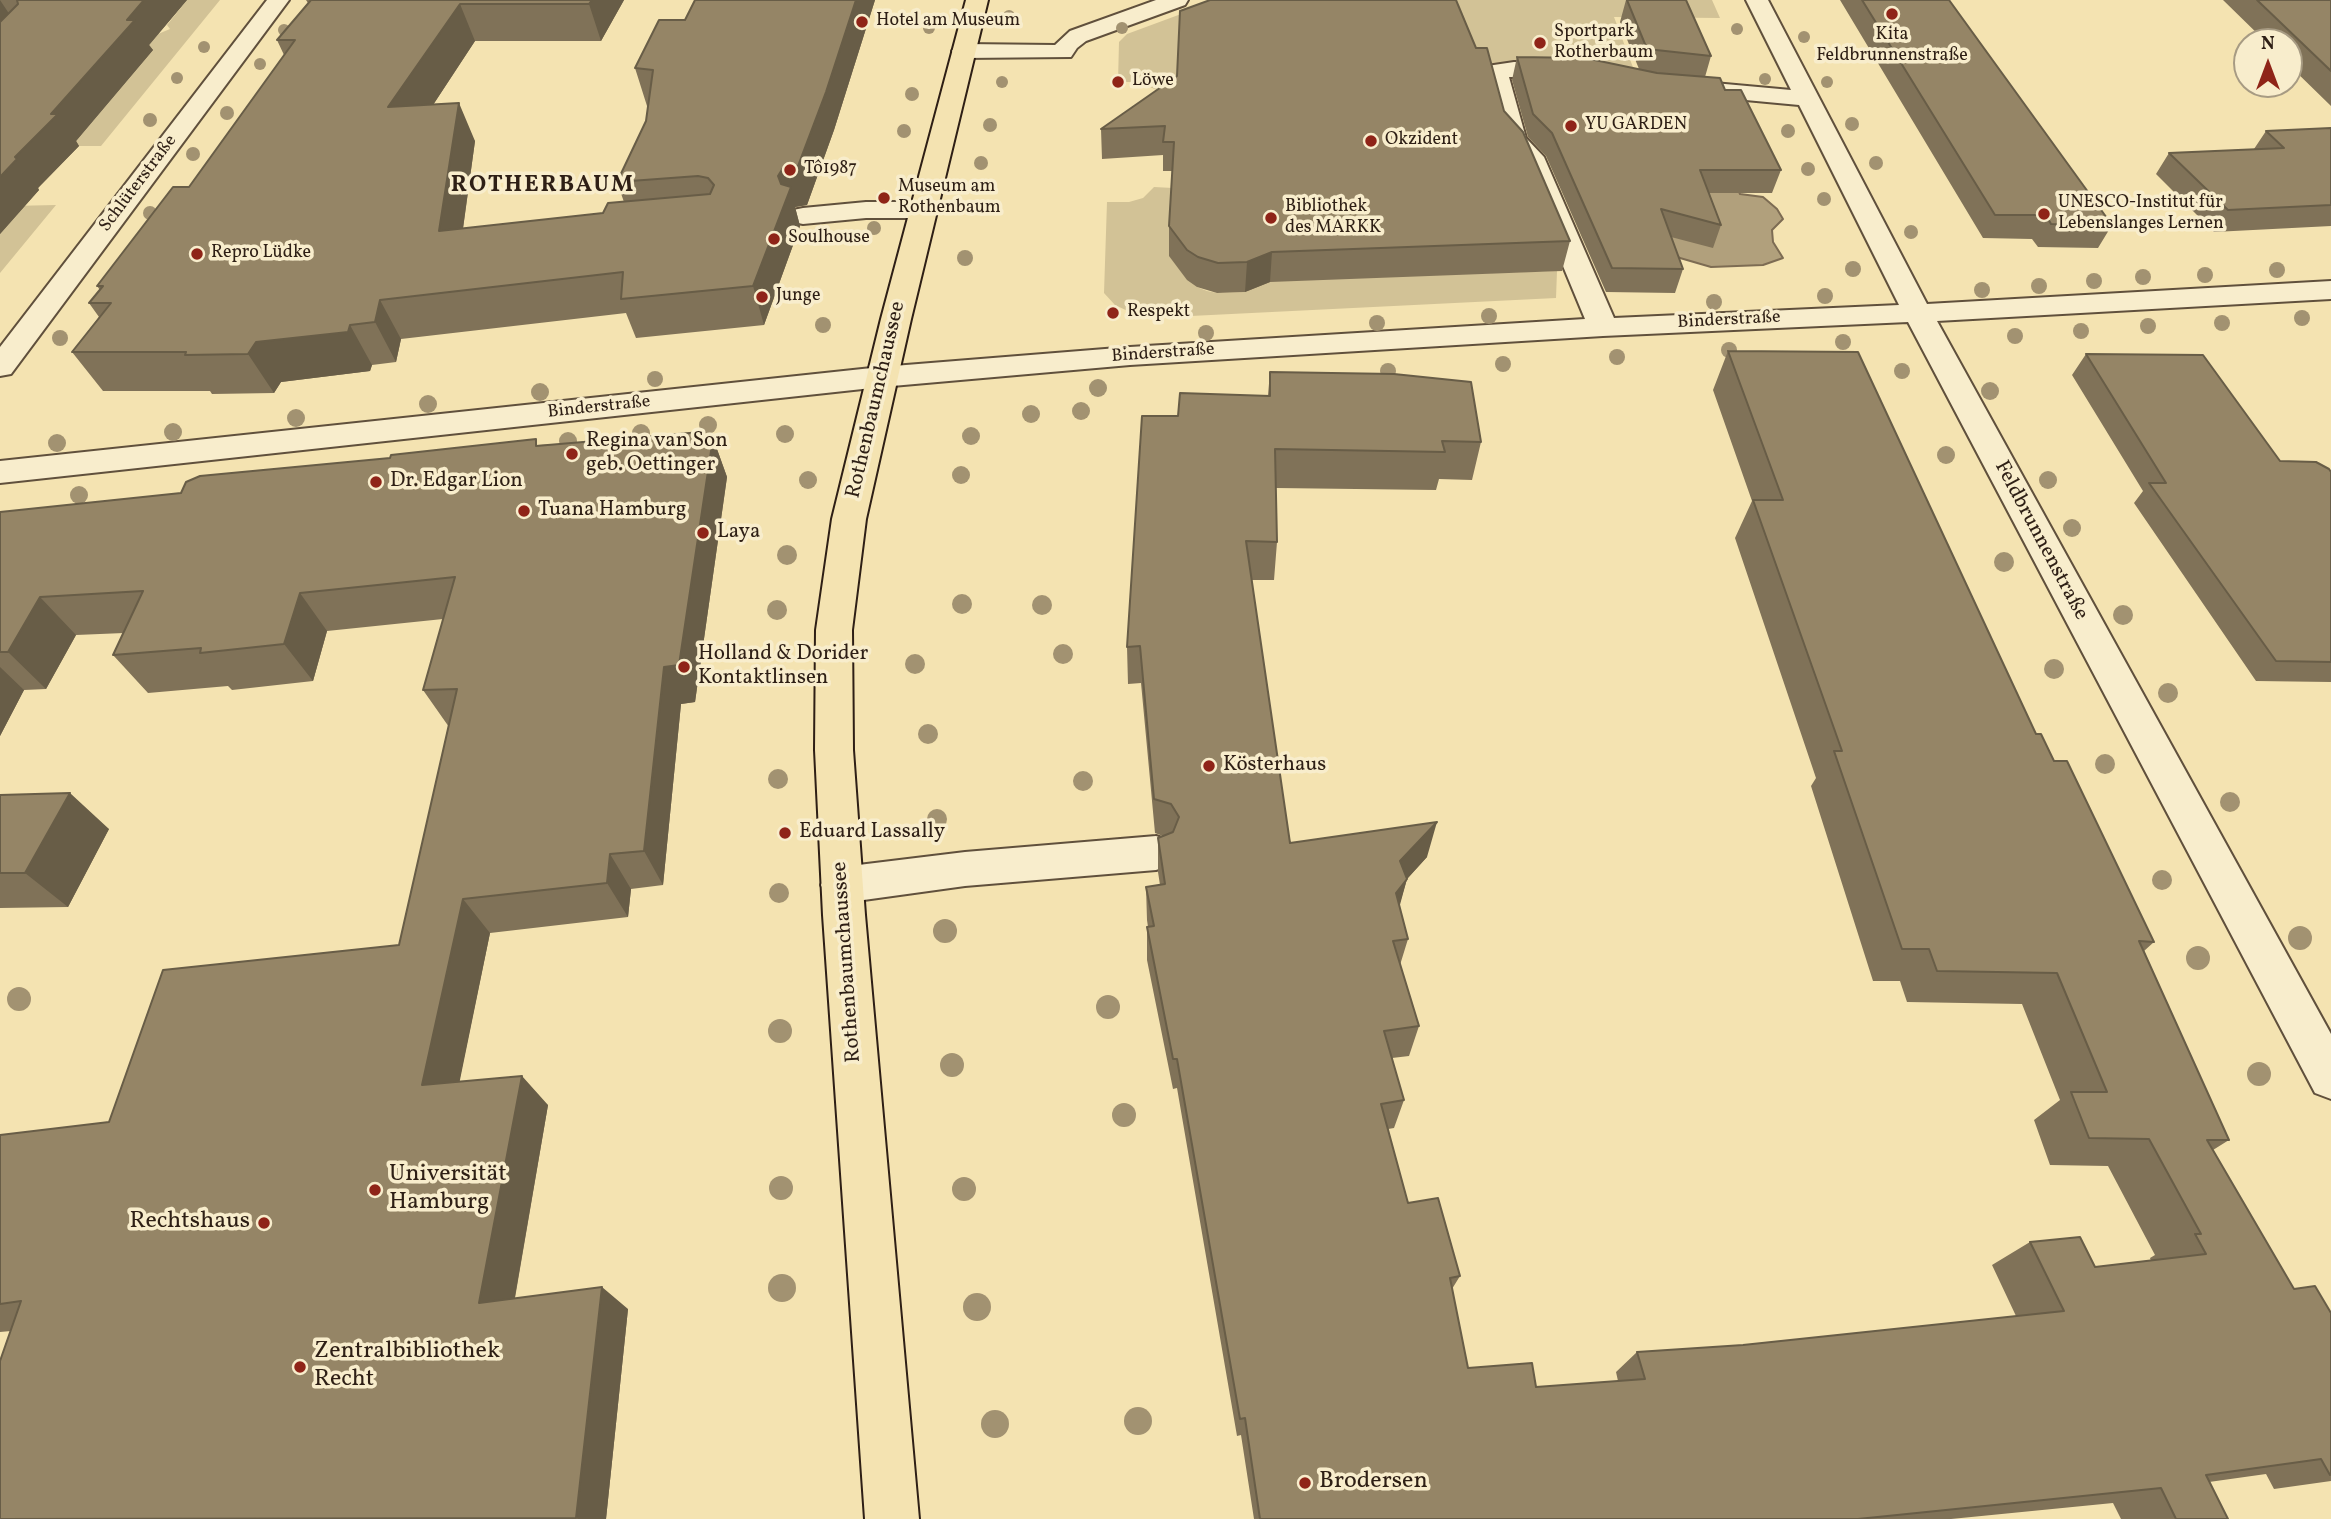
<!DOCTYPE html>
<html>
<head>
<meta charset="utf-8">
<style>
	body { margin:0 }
	#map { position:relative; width:2331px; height:1519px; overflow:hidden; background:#f4e3b1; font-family:Vollkorn,serif }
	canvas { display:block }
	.north { position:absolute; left:2233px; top:28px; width:70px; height:70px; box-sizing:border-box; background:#f8edcc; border:2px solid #a79b83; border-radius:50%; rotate:0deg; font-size:19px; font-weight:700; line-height:28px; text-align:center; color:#2e1f15 }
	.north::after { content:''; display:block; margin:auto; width:24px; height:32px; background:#8f2418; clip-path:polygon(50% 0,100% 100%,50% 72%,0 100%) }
</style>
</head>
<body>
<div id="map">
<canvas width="2331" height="1519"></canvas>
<div class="north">N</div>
</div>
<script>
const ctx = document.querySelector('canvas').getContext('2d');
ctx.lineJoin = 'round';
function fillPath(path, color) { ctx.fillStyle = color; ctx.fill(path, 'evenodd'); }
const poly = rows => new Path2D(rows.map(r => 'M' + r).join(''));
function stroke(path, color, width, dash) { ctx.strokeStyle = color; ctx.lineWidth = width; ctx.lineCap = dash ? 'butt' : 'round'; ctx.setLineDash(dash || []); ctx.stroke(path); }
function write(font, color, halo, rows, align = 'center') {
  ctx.font = font + ' Vollkorn,serif'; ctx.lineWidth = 7; ctx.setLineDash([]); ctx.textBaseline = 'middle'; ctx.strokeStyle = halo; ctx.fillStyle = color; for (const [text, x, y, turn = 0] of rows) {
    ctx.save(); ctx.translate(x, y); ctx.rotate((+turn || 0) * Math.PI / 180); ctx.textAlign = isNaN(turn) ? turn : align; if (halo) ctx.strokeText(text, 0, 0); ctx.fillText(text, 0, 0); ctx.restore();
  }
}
fillPath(poly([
	[187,0,220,0,101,146,70,146,94,119,143,51,158,34,170,29,167,25],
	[1219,0,1178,93,1165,93,1137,82,1118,82,1119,42,1127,34],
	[1446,0,1712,0,1720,18,1614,17,1634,70,1467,67],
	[1154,187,1173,188,1197,287,1207,291,1217,293,1245,292,1269,280,1557,271,1556,298,1150,318,1132,313,1115,305,1104,293,1107,202,1129,202,1143,198],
	[56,205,0,273,0,219,11,206]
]), '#d2c296');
const water = poly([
	[1733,179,1740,194,1763,197,1777,209,1783,219,1772,230,1773,242,1783,258,1763,265,1711,267,1680,258,1659,244,1679,200,1733,179]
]);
fillPath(water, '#b1a07c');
stroke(water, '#7d6c53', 2);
const minor = poly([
	[267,0,289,0,11,374,0,376,0,347,267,0],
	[1156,0,1188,0,1185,5,1086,41,1077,48,1071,57,964,58,956,56,952,51,956,46,964,44,1055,45,1070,31,1156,0],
	[1746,0,1768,0,1927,304,2331,281,2331,299,1937,321,2331,1034,2331,1099,2315,1093,1908,322,1603,336,1130,365,881,387,0,483,0,461,881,367,1130,347,1585,319,1519,160,1501,140,1483,71,1487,66,1514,62,1567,63,1575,65,1579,70,1575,75,1567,77,1509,77,1526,138,1544,157,1614,318,1899,305,1799,105,1692,95,1683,93,1680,88,1683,83,1692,81,1791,90,1746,0],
	[866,202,924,202,933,204,937,210,933,216,924,218,866,218,803,224,793,222,790,216,793,210,803,208,866,202],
	[1156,836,1170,841,1176,853,1170,865,1156,870,965,886,842,903,827,897,821,885,827,873,842,867,965,852,1156,836]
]);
const major = poly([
	[966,0,988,0,911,319,866,519,852,630,853,750,865,915,919,1519,865,1519,823,915,815,750,816,630,832,519,881,319,966,0]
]);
stroke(minor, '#60503c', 4);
stroke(major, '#2e1f15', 4);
fillPath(minor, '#f8edcc');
fillPath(major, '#f4e3b1');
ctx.fillStyle = '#a29271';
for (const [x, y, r] of [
	[1009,16,6],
	[929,28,6],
	[1122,28,6],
	[1737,29,6],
	[284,30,6],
	[1804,37,6],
	[204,47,6],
	[260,64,6],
	[177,78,6],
	[1765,79,6],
	[1002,82,6],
	[1827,82,6],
	[912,94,7],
	[227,113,7],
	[150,120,7],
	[1852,124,7],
	[990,125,7],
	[904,131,7],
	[1788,131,7],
	[193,154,7],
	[981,163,7],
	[1876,163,7],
	[1808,169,7],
	[1824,199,7],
	[150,213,7],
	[874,228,7],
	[1911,232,7],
	[965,258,8],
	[1853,269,8],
	[2277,270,8],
	[2205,275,8],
	[2143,277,8],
	[2094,281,8],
	[2039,286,8],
	[1982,290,8],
	[1825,296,8],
	[1714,302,8],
	[1489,316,8],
	[2302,318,8],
	[1377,323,8],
	[2222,323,8],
	[823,325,8],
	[2148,326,8],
	[2081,331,8],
	[1206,333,8],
	[2015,336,8],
	[60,338,8],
	[1843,342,8],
	[1729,350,8],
	[1617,357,8],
	[1503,364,8],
	[1388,371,8],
	[1902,371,8],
	[655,379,8],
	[1098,388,9],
	[1990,391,9],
	[540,392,9],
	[428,404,9],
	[1081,411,9],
	[1031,414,9],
	[296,418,9],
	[708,425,9],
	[173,432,9],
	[641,433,9],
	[785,434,9],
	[971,436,9],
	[568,441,9],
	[57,443,9],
	[1946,455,9],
	[961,475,9],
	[808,480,9],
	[2048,480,9],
	[79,495,9],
	[2072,528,9],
	[787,555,10],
	[2004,562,10],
	[962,604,10],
	[1042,605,10],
	[777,610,10],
	[2123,615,10],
	[1063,654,10],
	[915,664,10],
	[2054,669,10],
	[2168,693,10],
	[928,734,10],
	[2105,764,10],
	[778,779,10],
	[1083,781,10],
	[2230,802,10],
	[937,819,10],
	[2162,880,10],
	[779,893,10],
	[945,931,12],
	[2300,938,12],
	[2198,958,12],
	[19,999,12],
	[1108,1007,12],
	[780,1031,12],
	[952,1065,12],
	[2259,1074,12],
	[1124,1115,12],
	[781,1188,12],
	[964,1189,12],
	[782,1288,14],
	[977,1307,14],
	[1138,1421,14],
	[995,1424,14]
]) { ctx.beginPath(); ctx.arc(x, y, r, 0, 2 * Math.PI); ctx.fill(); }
fillPath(poly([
	[0,0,187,0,149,45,153,50,76,141,79,146,38,188,39,190,0,234],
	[306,0,624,0,601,41,475,41,433,105,475,141,463,229,603,213,624,202,617,182,646,121,648,106,647,106,635,68,685,20,695,0,875,0,834,130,807,205,795,207,800,226,764,325,636,338,626,313,401,339,396,362,372,365,370,371,281,382,274,393,212,394,210,391,103,391,72,352,99,317,89,303,100,290,97,286,189,187,284,55,277,40,308,3],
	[1626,0,1686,0,1711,56,1705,77,1725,90,1781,170,1772,193,1709,193,1721,225,1713,248,1671,237,1683,269,1675,293,1606,292,1546,156,1528,137,1512,80,1517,57,1639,69,1620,22],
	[1840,0,1949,0,2112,225,2098,248,2038,247,2032,239,1983,238],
	[2223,0,2331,0,2331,106,2289,65,2289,42,2266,42],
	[1177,76,1504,111,1570,241,1562,271,1270,282,1245,292,1217,293,1197,287,1187,280,1169,256,1169,226,1173,171,1163,171,1163,155,1102,159,1101,129],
	[2331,128,2331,226,2214,232,2156,174,2169,153,2254,149,2266,131],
	[1728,351,2036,734,2054,761,2154,942,2144,951,2229,1140,2213,1150,2294,1289,2331,1313,2331,1481,2274,1489,2266,1474,2209,1482,2228,1519,2121,1519,2113,1503,1951,1519,1254,1519,1241,1435,1237,1436,1177,1088,1173,1089,1147,960,1147,927,1148,927,1147,920,1146,887,1160,885,1158,872,1158,838,1163,836,1155,833,1141,683,1128,684,1127,647,1178,416,1268,395,1270,372,1481,442,1472,480,1439,479,1436,490,1276,488,1277,542,1274,580,1251,580,1290,843,1427,857,1407,879,1399,906,1408,939,1400,965,1419,1026,1409,1056,1392,1058,1404,1100,1394,1128,1388,1129,1408,1203,1460,1276,1452,1289,1468,1368,1536,1387,1618,1381,1616,1372,1637,1352,1743,1345,2016,1316,1992,1265,2030,1242,2095,1267,2151,1261,2150,1258,2155,1255,2108,1166,2050,1165,2034,1120,2060,1100,2022,1004,1907,1002,1900,981,1873,981,1811,786,1816,778,1735,538,1752,501,1713,390],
	[2086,354,2280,461,2331,472,2331,682,2256,681,2134,503,2143,491,2072,375],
	[713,438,727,477,695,702,681,704,663,885,631,889,628,917,490,933,459,1082,548,1105,515,1298,628,1309,606,1519,0,1519,11,1331,0,1332,0,1135,109,1122,399,945,449,727,423,690,443,619,327,631,313,681,232,690,228,686,148,693,113,655,124,633,76,635,46,689,24,690,0,736,0,512,181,493,538,445],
	[0,795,109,829,68,907,0,908]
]), '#807258');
fillPath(poly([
	[0,0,16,24,0,40],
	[144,0,187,0,149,45,153,50,76,141,79,146,38,188,39,190,0,234,0,177,15,157,127,20],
	[592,0,624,0,601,41,589,4],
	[856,0,875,0,834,130,807,205,795,207,800,226,764,325,753,286,778,176],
	[460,4,475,41,406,146,388,107],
	[459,103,475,141,457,271,439,231],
	[1272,252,1270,282,1245,292,1247,262],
	[380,300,401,339,396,362,375,322],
	[350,325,372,365,370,371,281,382,274,393,248,354,256,342],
	[701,432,710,459,713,438,727,477,695,702,681,704,663,885,644,851,664,667],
	[300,593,327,631,313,681,284,644],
	[40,597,76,635,46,689,8,652],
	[0,667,24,690,0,736],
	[70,793,109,829,68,907,25,873],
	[1437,822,1427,857,1407,879,1398,912,1387,926,1400,861],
	[610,854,631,889,628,917,607,883],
	[463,899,490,933,453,1114,422,1085],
	[522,1076,548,1105,510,1325,479,1303],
	[602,1287,628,1309,606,1519,578,1519,576,1518]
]), '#685d47');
const building = poly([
	[17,0,144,0,127,20,135,20,51,114,58,114,15,157,17,159,0,177,0,22,18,4,17,0],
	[311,0,592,0,589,4,460,4,388,107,459,103,439,231,603,213,608,203,710,194,714,185,708,178,698,176,617,182,646,121,653,70,635,68,659,20,685,20,695,0,856,0,826,92,798,166,783,168,778,176,781,184,791,187,753,286,621,299,623,272,380,300,375,322,350,325,348,332,256,342,248,354,185,355,186,352,72,352,111,303,89,303,103,286,97,286,173,187,189,187,295,40,277,40,311,0],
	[1210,0,1456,0,1476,48,1487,48,1504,111,1523,132,1570,241,1272,252,1247,262,1218,263,1198,257,1187,250,1169,226,1174,142,1163,142,1165,126,1101,129,1177,76,1180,11,1210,0],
	[1627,0,1686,0,1711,56,1647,49,1627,0],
	[1862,0,1949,0,2112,225,2051,224,2046,215,1995,215,1862,0],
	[2257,0,2331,0,2331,71,2257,0],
	[1517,57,1585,58,1657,73,1720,78,1725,90,1741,90,1781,170,1700,170,1721,225,1661,209,1683,269,1612,268,1552,133,1533,114,1517,57],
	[2331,128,2331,205,2228,210,2169,153,2284,148,2266,131,2331,128],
	[1728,351,1858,352,2036,734,2041,734,2054,761,2067,761,2154,942,2139,941,2229,1140,2207,1140,2294,1289,2315,1286,2331,1313,2331,1474,2330,1475,2321,1459,2206,1475,2228,1519,2176,1519,2161,1488,1858,1519,1260,1519,1245,1418,1240,1419,1177,1059,1173,1059,1147,927,1154,926,1146,887,1165,884,1158,838,1173,832,1179,817,1171,804,1154,799,1140,646,1127,647,1142,416,1178,416,1180,393,1270,396,1270,372,1394,374,1471,382,1481,442,1442,441,1445,452,1275,449,1277,542,1246,541,1290,843,1437,822,1400,861,1407,879,1396,893,1408,939,1393,941,1419,1026,1384,1031,1404,1100,1381,1104,1408,1203,1438,1198,1460,1276,1450,1278,1468,1368,1532,1363,1536,1387,1645,1379,1637,1352,1743,1345,2064,1311,2030,1242,2080,1237,2095,1267,2206,1254,2195,1234,2201,1234,2149,1139,2089,1138,2071,1092,2107,1092,2057,973,1937,971,1929,949,1902,949,1834,751,1842,751,1753,500,1783,500,1728,351],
	[2086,354,2203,355,2280,461,2316,462,2329,469,2331,472,2331,662,2276,661,2149,483,2166,483,2086,354],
	[701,432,700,439,713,438,679,665,664,667,644,851,610,854,607,883,463,899,422,1085,522,1076,479,1303,602,1287,576,1518,0,1519,0,1361,21,1301,0,1304,0,1135,109,1122,163,970,399,945,457,689,423,690,455,577,300,593,284,644,200,653,201,648,113,655,143,591,40,597,8,652,0,652,0,512,181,493,186,482,200,476,390,458,391,455,536,439,536,446,701,432],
	[70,793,25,873,0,873,0,795,70,793]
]);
fillPath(building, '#958566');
stroke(building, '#685d47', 2);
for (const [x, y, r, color] of [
	[1892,14,7,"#8f2418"],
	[862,22,7,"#8f2418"],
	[1540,43,7,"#8f2418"],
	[1118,82,7,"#8f2418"],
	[1571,126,7,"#8f2418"],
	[1371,141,7,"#8f2418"],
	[790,170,7,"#8f2418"],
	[884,198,7,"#8f2418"],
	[2044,214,7,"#8f2418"],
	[1271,218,7,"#8f2418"],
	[774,239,7,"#8f2418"],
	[197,254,7,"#8f2418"],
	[762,297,7,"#8f2418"],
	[1113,313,7,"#8f2418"],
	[572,454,7,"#8f2418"],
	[376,482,7,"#8f2418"],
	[524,511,7,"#8f2418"],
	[703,533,7,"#8f2418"],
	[684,667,7,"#8f2418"],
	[1209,766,7,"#8f2418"],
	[785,833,7,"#8f2418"],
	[375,1190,7,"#8f2418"],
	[264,1223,7,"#8f2418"],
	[300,1367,7,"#8f2418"],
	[1305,1483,7,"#8f2418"]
]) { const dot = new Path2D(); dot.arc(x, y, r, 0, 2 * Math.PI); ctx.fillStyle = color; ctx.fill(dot); stroke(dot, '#f8edcc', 2.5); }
write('18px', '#2e1f15', '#f8edcc', [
	["Hotel am Museum",876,22],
	["Sportpark",1554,33],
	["Rotherbaum",1554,54],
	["Kita",1892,36,"center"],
	["Feldbrunnenstraße",1892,57,"center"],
	["Löwe",1132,82],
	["YU GARDEN",1585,126],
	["Okzident",1385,141],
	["Tô1987",804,170],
	["Museum am",898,188],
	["Rothenbaum",898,209],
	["UNESCO-Institut für",2058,204],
	["Lebenslanges Lernen",2058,225],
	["Bibliothek",1285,208],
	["des MARKK",1285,229],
	["Soulhouse",788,239],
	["Repro Lüdke",211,254],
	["Junge",776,297],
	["Respekt",1127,313]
], 'left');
write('18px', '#2e1f15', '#f8edcc', [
	["Schlüterstraße",139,184,-53],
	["Binderstraße",1729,321,-3],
	["Binderstraße",1163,354,-4],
	["Binderstraße",599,408,-6]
]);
write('21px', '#2e1f15', '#f8edcc', [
	["Rothenbaumchaussee",877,400,-77],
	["Feldbrunnenstraße",2040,541,62],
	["Rothenbaumchaussee",848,962,-94]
]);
write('21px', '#2e1f15', '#f8edcc', [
	["Regina van Son",586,442],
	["geb. Oettinger",586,466],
	["Dr. Edgar Lion",390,482],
	["Tuana Hamburg",538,511],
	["Laya",717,533],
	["Holland & Dorider",698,655],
	["Kontaktlinsen",698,679],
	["Kösterhaus",1223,766],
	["Eduard Lassally",799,833]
], 'left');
ctx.letterSpacing = '2px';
write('bold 23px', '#2e1f15', '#f8edcc', [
	["ROTHERBAUM",543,187]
]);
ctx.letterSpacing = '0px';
write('24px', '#2e1f15', '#f8edcc', [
	["Universität",389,1176],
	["Hamburg",389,1204],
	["Rechtshaus",250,1223,"right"],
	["Zentralbibliothek",314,1353],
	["Recht",314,1381],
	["Brodersen",1319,1483]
], 'left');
</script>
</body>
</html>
